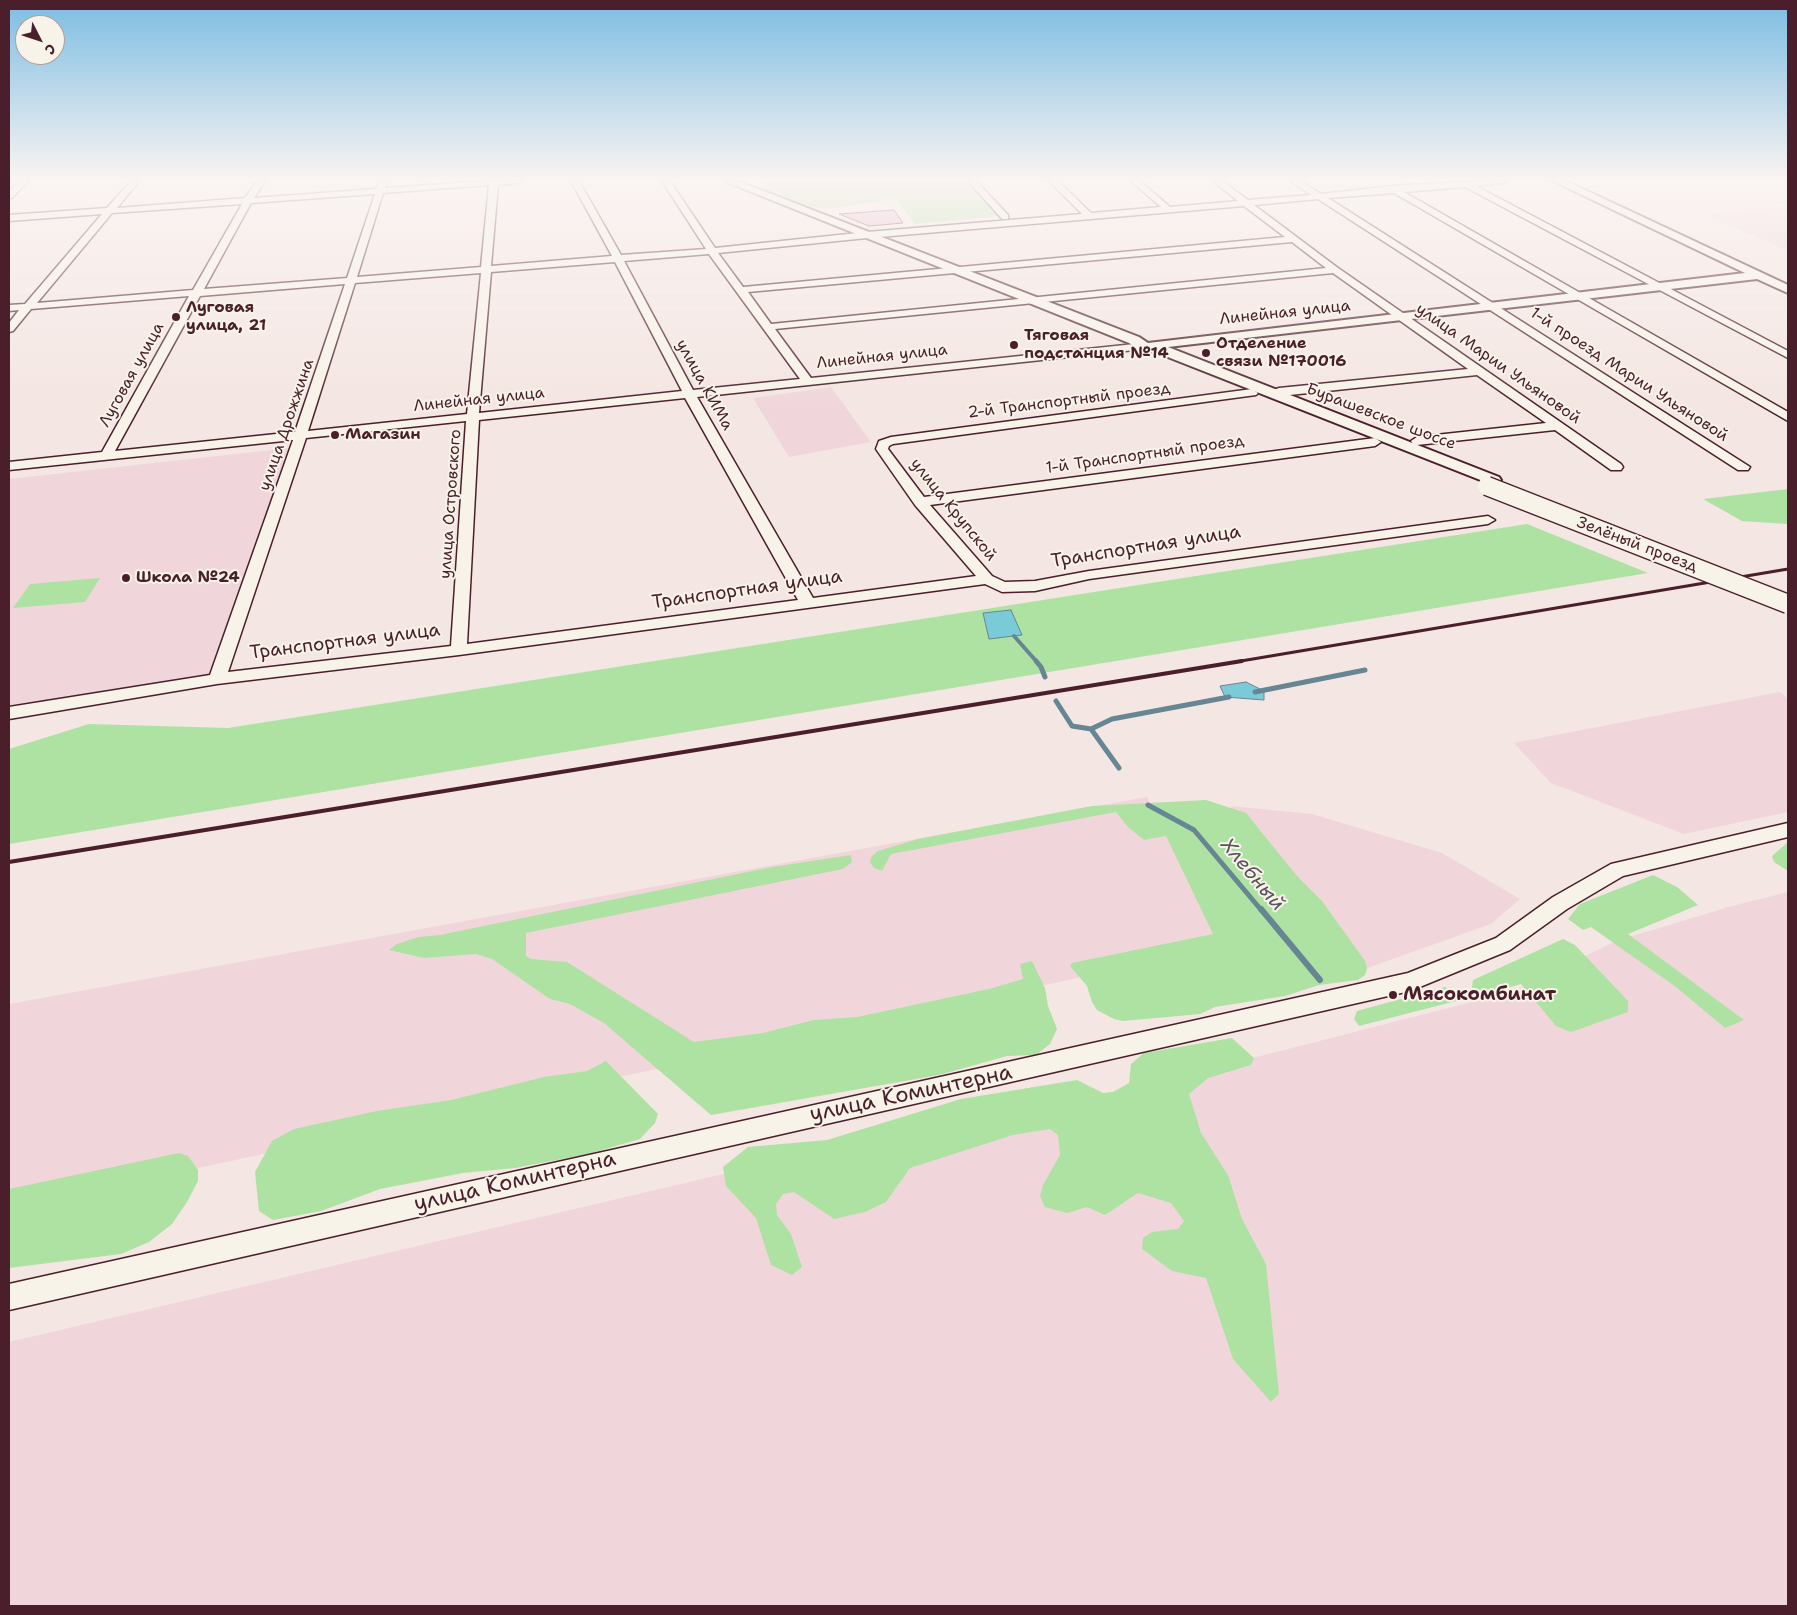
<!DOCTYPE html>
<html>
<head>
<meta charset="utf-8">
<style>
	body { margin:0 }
	#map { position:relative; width:1797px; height:1615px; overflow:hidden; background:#f4e6e2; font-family:"Shantell Sans",sans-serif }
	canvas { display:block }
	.frame { position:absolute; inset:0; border:10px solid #4a1f2b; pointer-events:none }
	.north { position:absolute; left:15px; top:15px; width:50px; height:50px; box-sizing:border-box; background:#f7f3e8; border:1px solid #b29e9c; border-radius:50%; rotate:131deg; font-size:14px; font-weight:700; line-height:20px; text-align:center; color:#4a1f2b }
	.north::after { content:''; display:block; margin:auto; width:18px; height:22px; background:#4a1f2b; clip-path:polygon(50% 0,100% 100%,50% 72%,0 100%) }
</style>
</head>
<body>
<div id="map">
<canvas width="1797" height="1615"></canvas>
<div class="frame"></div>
<div class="north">С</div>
</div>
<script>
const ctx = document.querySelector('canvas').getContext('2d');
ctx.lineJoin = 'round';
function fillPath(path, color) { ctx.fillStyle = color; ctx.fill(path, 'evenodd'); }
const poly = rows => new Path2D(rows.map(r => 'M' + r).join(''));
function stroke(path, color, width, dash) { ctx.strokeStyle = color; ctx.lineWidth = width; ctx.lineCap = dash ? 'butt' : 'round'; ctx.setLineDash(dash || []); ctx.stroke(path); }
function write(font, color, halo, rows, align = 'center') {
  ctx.font = font + ' "Shantell Sans",sans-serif'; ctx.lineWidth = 4; ctx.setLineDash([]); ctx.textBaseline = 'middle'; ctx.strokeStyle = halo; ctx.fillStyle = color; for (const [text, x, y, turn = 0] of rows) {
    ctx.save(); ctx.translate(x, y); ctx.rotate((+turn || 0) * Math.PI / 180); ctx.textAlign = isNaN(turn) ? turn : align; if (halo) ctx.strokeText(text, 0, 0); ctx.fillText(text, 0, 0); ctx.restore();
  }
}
fillPath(poly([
	[1788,206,1788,251,1706,215,1770,208],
	[831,387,871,442,789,457,753,398],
	[290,448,208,677,9,705,9,479],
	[1780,692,1788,699,1788,812,1684,834,1551,783,1514,743],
	[1147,797,1230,945,9,1209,9,1004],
	[1230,806,1312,814,1442,853,1520,899,1491,924,1356,972],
	[1788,892,1788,1606,9,1606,9,1342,719,1175,1155,1083,1515,991,1616,941,1732,906]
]), '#f0d6da');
fillPath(poly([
	[770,181,970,181,1002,216,915,224,896,199,826,209,798,203,759,187],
	[1788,489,1788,524,1742,521,1703,499],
	[1527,524,1648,573,9,844,9,749,89,724,228,728],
	[100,578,85,602,13,608,30,584],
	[1206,800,1246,813,1297,876,1322,901,1365,961,1367,969,1365,975,1358,980,1319,985,1285,996,1215,1007,1200,1014,1123,1021,1114,1019,1097,1010,1092,1002,1087,986,1070,966,1072,963,1213,934,1166,836,1144,840,1128,827,1116,812,891,854,882,871,874,868,870,862,872,856,878,851,918,839,1092,806],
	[1788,842,1788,871,1774,862,1772,856],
	[851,855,852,862,843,869,526,933,526,956,531,959,567,962,694,1042,763,1033,814,1020,857,1017,989,989,1023,979,1020,964,1032,961,1045,988,1048,1006,1057,1029,1050,1044,1036,1055,1007,1056,939,1075,711,1115,604,1023,570,1004,550,999,492,959,476,954,424,958,389,950,397,944,419,937,440,935,772,867],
	[1653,875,1677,887,1698,905,1628,934,1744,1020,1725,1028,1676,987,1591,927,1583,930,1568,919,1580,904],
	[1563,939,1575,945,1628,1001,1628,1012,1571,1032,1556,1026,1521,984,1480,996,1472,987,1473,980],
	[1445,987,1454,992,1460,1000,1359,1026,1354,1019,1357,1011],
	[1232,1038,1254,1058,1251,1065,1208,1078,1189,1094,1201,1133,1228,1175,1242,1219,1266,1264,1279,1394,1271,1402,1233,1359,1206,1278,1172,1271,1142,1249,1143,1238,1152,1232,1178,1229,1184,1221,1171,1203,1138,1193,1105,1215,1087,1207,1067,1213,1045,1207,1040,1196,1043,1185,1060,1155,1058,1135,1050,1129,1013,1135,910,1168,886,1202,865,1212,834,1219,794,1192,783,1194,776,1204,777,1215,791,1234,802,1267,792,1275,771,1265,756,1218,726,1186,723,1167,748,1147,827,1140,961,1099,1077,1080,1103,1093,1113,1092,1129,1083,1131,1064,1144,1053],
	[606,1061,658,1114,655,1123,640,1139,588,1154,515,1168,463,1173,380,1189,321,1211,273,1220,259,1211,255,1172,272,1141,294,1129,377,1111,451,1100,544,1077,587,1071],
	[179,1153,188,1156,198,1170,198,1181,187,1202,172,1224,149,1242,121,1254,9,1268,9,1189]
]), '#aee2a3');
const water = poly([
	[1011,610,1022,635,989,639,983,613,1011,610],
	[1246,682,1264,691,1264,700,1225,697,1220,686,1246,682]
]);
fillPath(water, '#7bcad8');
stroke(water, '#678693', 1);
stroke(poly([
	[1014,636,1037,662]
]), '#678693', 4);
stroke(poly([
	[1036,661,1041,667,1045,677],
	[1255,692,1365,670],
	[1056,701,1072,726,1091,729,1119,768],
	[1091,729,1112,719,1229,697],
	[1148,805,1194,830,1262,911]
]), '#678693', 5);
stroke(poly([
	[1261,909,1320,980]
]), '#678693', 6);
const building = poly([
	[894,210,903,223,869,226,839,214,894,210]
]);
fillPath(building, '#e7b1c9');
stroke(building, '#4a1f2b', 1);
const minor = poly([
	[19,181,28,181,12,198,9,198,9,191,19,181],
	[131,181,139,181,117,208,245,198,257,181,265,181,254,198,376,189,379,181,387,181,385,188,485,181,521,181,517,183,498,185,491,266,612,256,571,181,579,181,621,255,706,249,662,181,670,181,715,248,867,232,1082,214,1049,181,1058,181,1091,213,1161,207,1131,181,1140,181,1170,207,1238,201,1213,181,1222,181,1248,200,1311,195,1291,181,1300,181,1321,194,1393,186,1475,181,1507,181,1503,183,1476,186,1788,351,1788,358,1465,187,1404,192,1788,412,1788,421,1394,193,1328,198,1750,467,1748,470,1738,470,1318,199,1254,205,1338,268,1621,464,1623,467,1621,470,1611,470,1555,430,1417,445,1413,444,1411,441,1417,437,1546,423,1477,375,1271,397,1269,394,1271,391,1279,388,1468,369,1333,273,775,329,811,378,1144,343,1149,346,1144,349,697,397,813,598,976,576,915,505,876,449,879,441,891,437,1252,389,1258,393,1256,395,893,444,889,446,888,449,924,497,1375,438,1381,442,1375,446,930,505,992,576,1005,582,1035,581,1089,571,1488,516,1495,520,1488,524,1089,579,1035,591,1002,592,985,584,459,655,217,684,9,719,9,707,210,675,293,440,9,470,9,462,102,452,189,296,31,309,13,331,9,332,9,323,19,310,9,311,9,305,25,304,102,214,9,221,9,215,107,208,131,181],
	[489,185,481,267,357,277,383,193,489,185],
	[375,194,347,278,204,289,251,203,375,194],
	[242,204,193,290,37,303,112,213,242,204],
	[1244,206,1285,237,743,287,718,253,867,238,1244,206],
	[1292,242,1326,268,771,324,748,292,1292,242],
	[709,254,800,379,693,390,624,261,709,254],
	[615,262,682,391,479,413,491,272,615,262],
	[481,273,467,414,308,431,355,283,481,273],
	[345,284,295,432,115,451,200,296,345,284],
	[685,398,798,600,467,644,479,420,685,398],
	[466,421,451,646,228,672,306,438,466,421],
	[968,181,976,181,1008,215,1008,219,1002,219,968,181],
	[1788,823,1788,837,1623,876,1567,909,1510,950,1410,991,9,1310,9,1284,1408,973,1496,938,1553,897,1611,864,1788,823]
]);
const major = poly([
	[724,181,738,181,1139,337,1148,343,1745,273,1553,181,1566,181,1788,285,1788,293,1757,279,1168,347,1499,477,1501,480,1499,483,1493,485,1155,352,1139,349,1129,343,724,181]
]);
stroke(minor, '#4a1f2b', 3);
stroke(major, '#4a1f2b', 4);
fillPath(minor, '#f7f3e8');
fillPath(major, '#f7f3e8');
stroke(poly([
	[1235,662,1788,569]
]), '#4a1f2b', 3);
stroke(poly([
	[9,862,1242,661]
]), '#4a1f2b', 4);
const majorBridge = poly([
	[1487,486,1788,604]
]);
stroke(majorBridge, '#4a1f2b', 21, []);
stroke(majorBridge, '#f7f3e8', 18);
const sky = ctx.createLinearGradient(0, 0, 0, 407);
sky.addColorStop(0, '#7cbde2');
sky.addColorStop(0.44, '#faf4f2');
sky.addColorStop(1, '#faf4f200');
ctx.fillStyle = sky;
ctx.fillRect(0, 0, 1797, 407);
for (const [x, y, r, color] of [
	[176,317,5,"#4a1f2b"],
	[1014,345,5,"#4a1f2b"],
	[1206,353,5,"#4a1f2b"],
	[335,435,5,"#4a1f2b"],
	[126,578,5,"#4a1f2b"],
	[1393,995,5,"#4a1f2b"]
]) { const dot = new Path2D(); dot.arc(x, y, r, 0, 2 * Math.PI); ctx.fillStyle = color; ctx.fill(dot); stroke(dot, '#f7f3e8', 2); }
write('bold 16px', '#4a1f2b', '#f7f3e8', [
	["Луговая",186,308],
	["улица, 21",186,326],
	["Тяговая",1024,336],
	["подстанция №14",1024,354],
	["Отделение",1216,344],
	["связи №170016",1216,362],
	["Магазин",345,435],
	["Школа №24",136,578]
], 'left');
write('16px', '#4a1f2b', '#f7f3e8', [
	["Линейная улица",1285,313,-6],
	["Линейная улица",882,357,-6],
	["улица Марии Ульяновой",1498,364,35],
	["Луговая улица",132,375,-61],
	["1-й проезд Марии Ульяновой",1629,375,33],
	["улица КИМа",704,385,61],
	["Линейная улица",479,400,-6],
	["2-й Транспортный проезд",1069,401,-7],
	["Бурашевское шоссе",1381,417,21],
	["улица Дрожжина",287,425,-71],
	["1-й Транспортный проезд",1145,455,-8],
	["улица Островского",451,504,-86],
	["улица Крупской",953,510,51],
	["Зелёный проезд",1637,545,21]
]);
write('19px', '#4a1f2b', '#f7f3e8', [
	["Транспортная улица",1146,547,-9],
	["Транспортная улица",747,590,-8],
	["Транспортная улица",345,642,-7]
]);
write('bold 19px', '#4a1f2b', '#f7f3e8', [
	["Мясокомбинат",1403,995]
], 'left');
write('italic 20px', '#59525f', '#f7f3e8', [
	["Хлебный",1252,875,50]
]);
write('22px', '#4a1f2b', '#f7f3e8', [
	["улица Коминтерна",911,1094,-12],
	["улица Коминтерна",515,1182,-13]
]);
</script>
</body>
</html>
